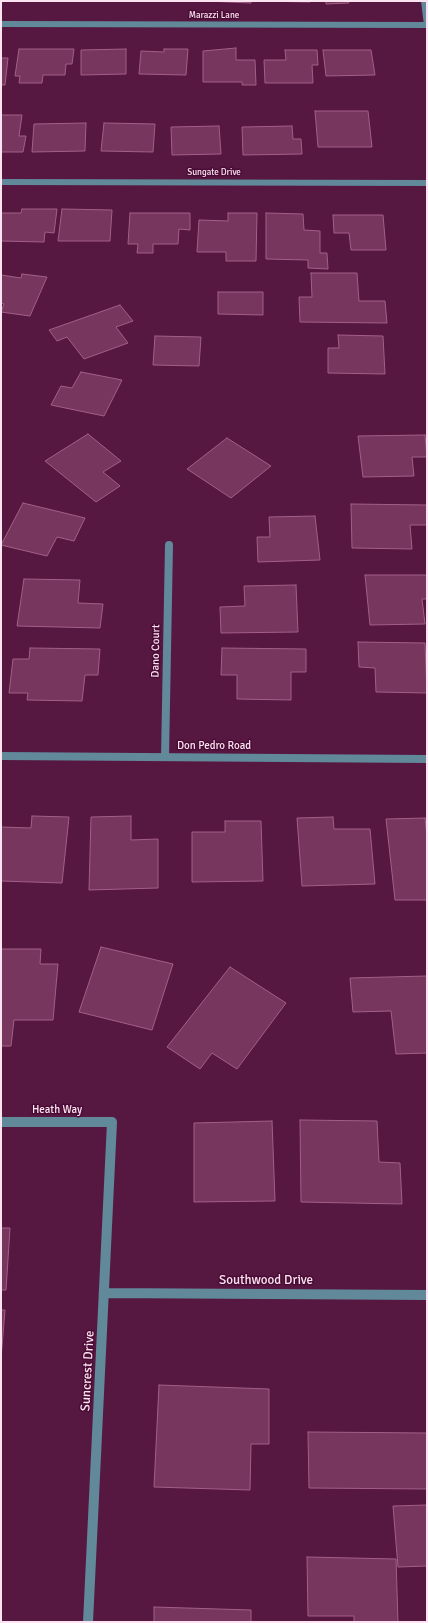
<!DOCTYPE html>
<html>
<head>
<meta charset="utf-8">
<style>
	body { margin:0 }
	#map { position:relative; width:428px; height:1623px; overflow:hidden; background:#561840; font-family:Signika,sans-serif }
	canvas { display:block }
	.frame { position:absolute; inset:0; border:2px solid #fce4f0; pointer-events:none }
</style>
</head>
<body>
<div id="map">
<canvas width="428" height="1623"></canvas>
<div class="frame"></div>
</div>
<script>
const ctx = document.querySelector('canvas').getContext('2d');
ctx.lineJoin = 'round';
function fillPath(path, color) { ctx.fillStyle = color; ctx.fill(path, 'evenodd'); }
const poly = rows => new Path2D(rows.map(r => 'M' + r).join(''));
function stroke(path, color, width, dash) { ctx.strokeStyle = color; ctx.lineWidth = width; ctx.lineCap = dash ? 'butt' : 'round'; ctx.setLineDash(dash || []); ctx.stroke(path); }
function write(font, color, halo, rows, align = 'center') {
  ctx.font = font + ' Signika,sans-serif'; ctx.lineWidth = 3; ctx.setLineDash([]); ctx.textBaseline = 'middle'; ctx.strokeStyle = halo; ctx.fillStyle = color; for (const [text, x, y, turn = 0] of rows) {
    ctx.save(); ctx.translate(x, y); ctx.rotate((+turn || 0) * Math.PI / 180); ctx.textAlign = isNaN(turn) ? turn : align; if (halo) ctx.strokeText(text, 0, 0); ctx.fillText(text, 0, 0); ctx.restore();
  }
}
const building = poly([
	[207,1,251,1,251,3,207,1],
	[310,1,310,2,262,1,310,1],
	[326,1,348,1,349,3,326,4,326,1],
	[236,48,236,60,255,60,256,85,242,85,242,82,203,82,203,51,236,48],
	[19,49,74,49,72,64,66,64,65,75,43,75,42,83,19,83,20,76,15,76,19,49],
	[126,49,126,74,81,75,81,50,126,49],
	[164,49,188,49,186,75,139,74,141,51,164,52,164,49],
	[285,50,317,50,318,65,312,65,313,83,265,83,264,60,286,60,285,50],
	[323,50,371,50,375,75,326,76,323,50],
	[1,58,8,58,5,85,1,85,1,58],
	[315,111,368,111,372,147,318,147,315,111],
	[1,115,22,115,19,136,26,136,23,152,1,152,1,115],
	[86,123,85,151,32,152,34,124,86,123],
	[104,123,155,124,153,152,101,151,104,123],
	[219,126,221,154,172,155,171,127,219,126],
	[292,126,293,139,301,139,302,154,243,155,242,127,292,126],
	[22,209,57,209,54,233,45,232,44,242,1,241,1,213,21,213,22,209],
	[62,209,112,210,110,241,58,241,62,209],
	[130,213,190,213,190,230,179,229,178,244,153,244,153,253,137,253,138,244,128,244,130,213],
	[228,213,257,213,256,261,226,261,226,252,197,252,199,220,228,221,228,213],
	[266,213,303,214,304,230,320,231,320,253,327,253,328,269,308,268,308,260,266,259,266,213],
	[333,215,383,215,386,250,351,250,349,233,334,233,333,215],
	[311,273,357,273,359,301,385,301,387,323,300,322,299,297,312,297,311,273],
	[22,274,47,277,30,316,1,312,4,304,1,303,1,275,21,278,22,274],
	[218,292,263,292,263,315,218,314,218,292],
	[120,305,133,321,116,327,128,343,84,359,67,337,57,341,49,330,120,305],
	[338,335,383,336,385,374,328,373,328,348,339,348,338,335],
	[155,336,201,337,199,366,153,365,155,336],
	[81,372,122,380,104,416,51,405,61,386,72,388,81,372],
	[88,434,121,461,103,472,120,486,96,502,45,461,88,434],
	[425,435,427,457,412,457,414,476,363,477,358,436,425,435],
	[227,438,271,466,231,498,187,469,227,438],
	[23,503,85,518,74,541,57,537,47,556,1,545,23,503],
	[351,504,427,505,427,525,410,525,412,549,352,548,351,504],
	[315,516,320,560,258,562,257,537,270,537,269,517,315,516],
	[365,575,427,575,427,599,422,599,425,624,370,625,365,575],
	[24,579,80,580,78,603,103,604,100,628,17,626,24,579],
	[296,585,298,632,221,633,220,607,245,606,244,586,296,585],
	[358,642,425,643,427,693,376,692,375,668,359,667,358,642],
	[30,648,100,649,98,675,85,675,82,701,27,700,28,693,9,693,13,659,29,659,30,648],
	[222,648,306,649,306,672,291,672,291,700,237,699,237,675,221,675,222,648],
	[32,816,69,817,62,883,1,881,1,827,31,828,32,816],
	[131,816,131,840,158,839,158,888,89,890,91,817,131,816],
	[333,817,334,829,370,829,375,884,302,886,297,818,333,817],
	[425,818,427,836,427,900,395,900,386,819,425,818],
	[225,821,261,821,263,881,192,882,192,832,225,832,225,821],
	[101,947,173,964,152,1030,79,1012,101,947],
	[1,949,41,949,40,964,58,964,53,1020,14,1020,11,1046,1,1046,1,949],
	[230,967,286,1003,237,1069,212,1053,200,1069,167,1047,230,967],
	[427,976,427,1053,396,1054,391,1011,353,1012,350,978,427,976],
	[300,1120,377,1121,379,1162,400,1163,402,1204,301,1202,300,1120],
	[272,1121,275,1201,194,1202,194,1123,272,1121],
	[1,1228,10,1228,6,1290,1,1290,1,1228],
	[1,1310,5,1310,1,1359,1,1310],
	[159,1385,269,1389,269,1444,251,1444,250,1490,154,1487,159,1385],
	[308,1432,427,1433,427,1489,309,1488,308,1432],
	[427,1505,427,1566,398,1567,393,1506,427,1505],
	[307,1557,396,1559,398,1622,354,1622,354,1616,308,1616,307,1557],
	[154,1607,251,1610,251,1622,154,1622,154,1607]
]);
fillPath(building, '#76365e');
stroke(building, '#a35f87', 1);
stroke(poly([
	[424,1,427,25],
	[1,24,427,25],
	[1,182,427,183]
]), '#618999', 6);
stroke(poly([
	[1,756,427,759],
	[165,757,169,545]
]), '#618999', 8);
stroke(poly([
	[1,1122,112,1122,88,1622],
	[105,1293,427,1295]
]), '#618999', 10);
write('9px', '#fce4f0', '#4a0c36', [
	["Marazzi Lane",214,16],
	["Sungate Drive",214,173]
]);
write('11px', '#fce4f0', '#4a0c36', [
	["Dano Court",156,651,-89],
	["Don Pedro Road",214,746],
	["Heath Way",57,1110]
]);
write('13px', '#fce4f0', '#4a0c36', [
	["Southwood Drive",266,1281],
	["Suncrest Drive",88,1371,-87]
]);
</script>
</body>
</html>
